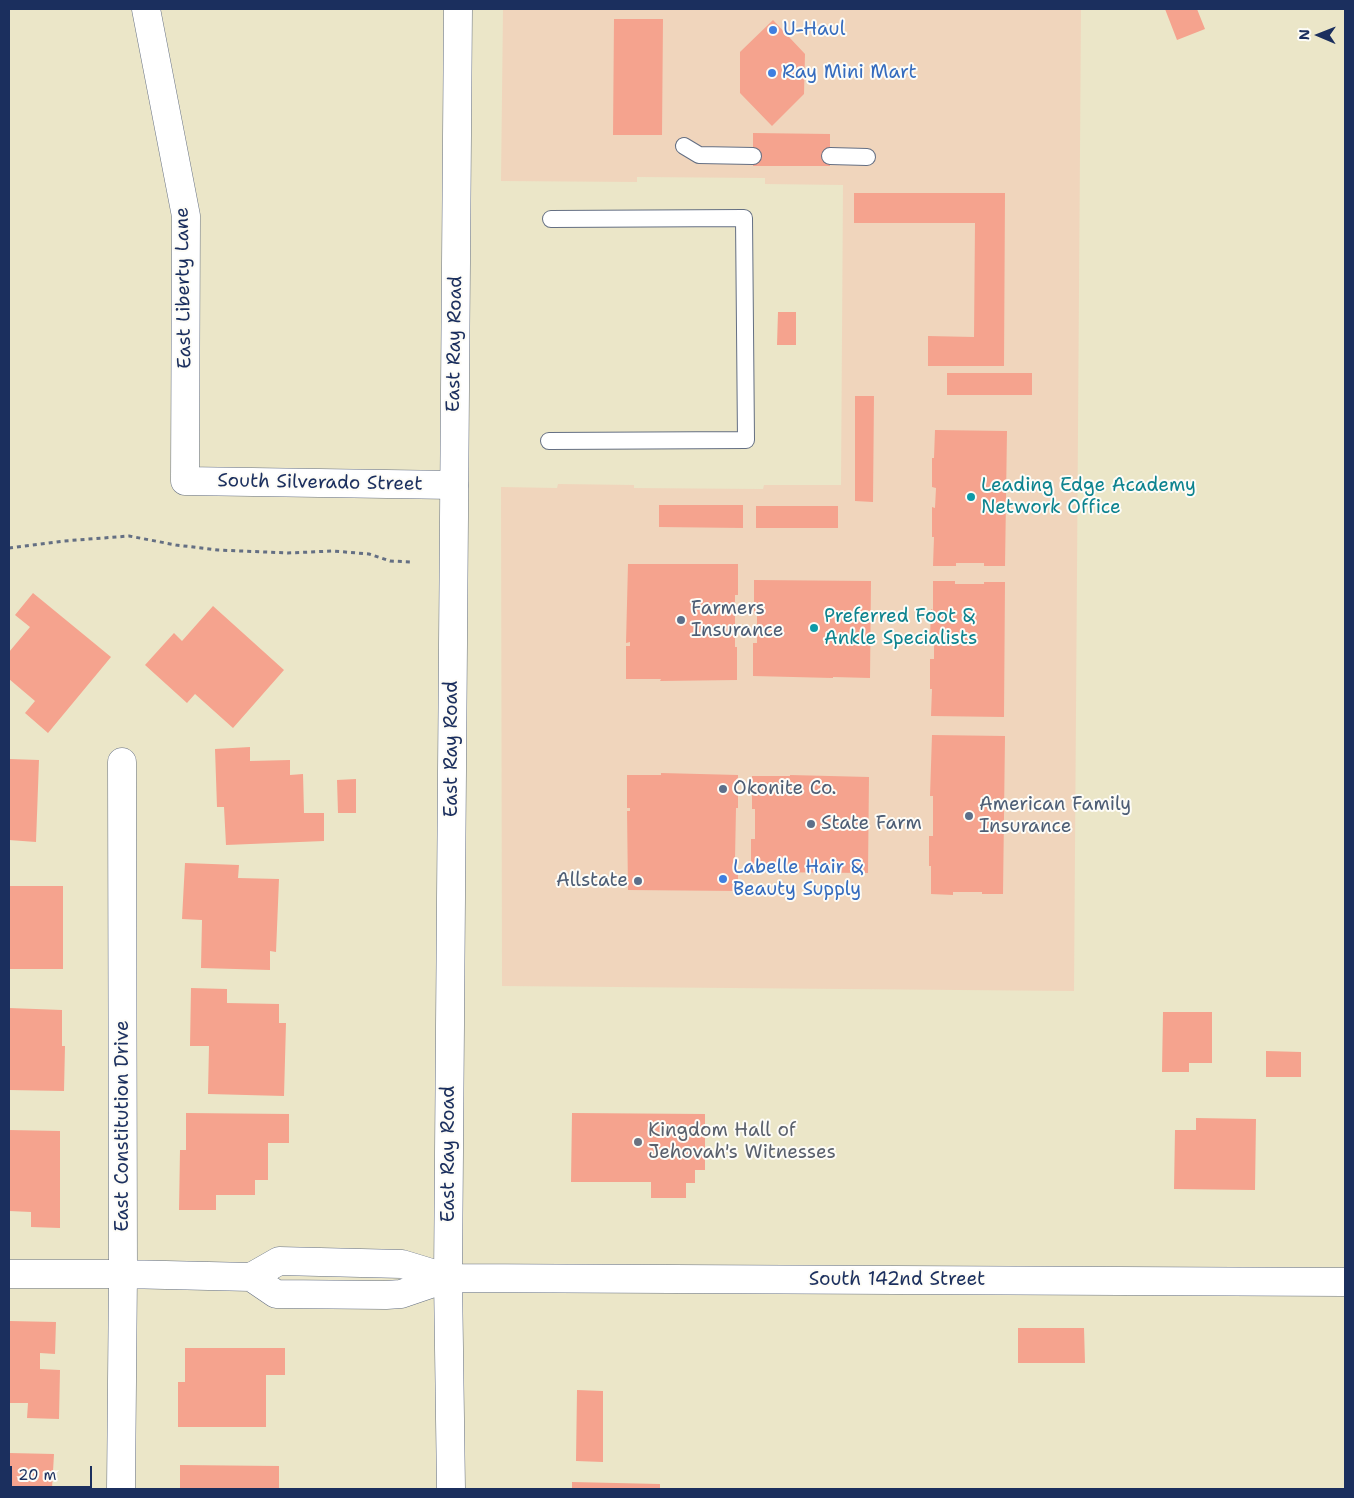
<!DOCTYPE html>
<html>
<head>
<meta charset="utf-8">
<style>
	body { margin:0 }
	#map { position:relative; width:1354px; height:1498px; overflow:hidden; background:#ebe6c8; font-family:"Shantell Sans",sans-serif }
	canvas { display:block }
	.frame { position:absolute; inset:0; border:10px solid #1b2f5e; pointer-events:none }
	.north { position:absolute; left:1294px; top:10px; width:50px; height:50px; -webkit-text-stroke:4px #fdfcf7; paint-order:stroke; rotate:271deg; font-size:14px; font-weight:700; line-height:20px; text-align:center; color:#1b2f5e }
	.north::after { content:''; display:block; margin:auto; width:18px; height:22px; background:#1b2f5e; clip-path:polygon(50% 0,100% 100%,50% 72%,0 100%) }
	.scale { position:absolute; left:10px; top:1466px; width:82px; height:22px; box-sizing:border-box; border:2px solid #1b2f5e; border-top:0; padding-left:6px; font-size:15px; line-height:18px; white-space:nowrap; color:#1b2f5e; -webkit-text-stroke:4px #fdfcf7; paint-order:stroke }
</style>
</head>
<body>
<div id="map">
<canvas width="1354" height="1498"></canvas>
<div class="frame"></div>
<div class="north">N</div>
<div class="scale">20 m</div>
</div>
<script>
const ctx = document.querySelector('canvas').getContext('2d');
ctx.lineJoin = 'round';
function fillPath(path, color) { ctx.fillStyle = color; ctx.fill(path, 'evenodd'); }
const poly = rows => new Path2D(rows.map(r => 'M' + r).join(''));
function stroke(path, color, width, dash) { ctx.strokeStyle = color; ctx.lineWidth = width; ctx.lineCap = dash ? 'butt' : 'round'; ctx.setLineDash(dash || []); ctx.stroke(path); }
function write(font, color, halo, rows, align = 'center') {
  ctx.font = font + ' "Shantell Sans",sans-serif'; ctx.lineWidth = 4; ctx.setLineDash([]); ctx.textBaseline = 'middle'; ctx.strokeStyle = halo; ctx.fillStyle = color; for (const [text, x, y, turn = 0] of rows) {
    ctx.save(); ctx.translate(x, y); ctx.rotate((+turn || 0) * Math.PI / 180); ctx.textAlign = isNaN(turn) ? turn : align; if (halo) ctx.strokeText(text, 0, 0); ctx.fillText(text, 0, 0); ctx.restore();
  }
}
fillPath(poly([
	[503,9,1081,9,1074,991,502,986,501,487,557,488,558,484,634,485,634,488,763,489,764,485,841,485,843,185,765,184,765,178,637,177,637,182,501,181]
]), '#f0d5bc');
fillPath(poly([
	[1165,9,1197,9,1205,29,1177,40],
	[614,19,663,19,662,135,613,135],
	[773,20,805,54,804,94,772,126,740,93,740,52],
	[753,133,830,134,830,166,753,166],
	[854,193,1005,193,1004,366,928,366,928,336,974,337,975,223,854,223],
	[778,312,796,312,796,345,777,345],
	[947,373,1032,373,1032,395,947,395],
	[855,396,874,396,873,502,855,501],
	[935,430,1007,431,1005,566,984,566,984,563,956,563,956,566,933,566,934,537,932,537,932,507,935,508,936,488,932,487,932,458,934,458],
	[659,505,743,505,743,528,659,527],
	[756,506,838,506,838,528,756,528],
	[628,564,738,564,738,595,735,595,735,647,737,647,737,680,660,681,661,679,626,679,626,646,630,646,630,642,626,643],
	[754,580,871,581,870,678,833,677,833,678,753,676,753,643,757,643,757,613,754,613],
	[933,581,955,581,955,584,984,584,984,582,1005,582,1004,717,931,716,932,689,930,689,930,659,934,659,934,639,930,639,931,609,933,610],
	[33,593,111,657,48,733,25,713,35,701,9,679,9,652,30,627,15,615],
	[213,606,284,670,233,728,195,694,187,703,145,665,174,633,182,641],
	[932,735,1005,736,1003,894,982,894,982,892,953,892,953,895,931,894,931,866,929,866,929,836,933,836,933,796,930,796],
	[250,747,250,761,290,760,290,775,303,774,304,813,324,813,324,841,226,845,224,807,217,807,215,749],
	[9,759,39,760,36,842,9,840],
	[661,773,738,775,738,808,736,808,735,859,738,859,738,891,628,890,627,811,630,811,630,808,627,808,627,775,661,775],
	[790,775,869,777,868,873,751,872,751,839,755,839,755,809,752,809,752,776,790,776],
	[356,779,356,813,338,813,337,780],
	[185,863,239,865,238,878,279,879,276,952,270,951,270,970,201,968,202,920,182,919],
	[9,886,63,886,63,969,9,969],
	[191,988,227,989,227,1003,279,1004,279,1023,286,1023,284,1096,208,1094,209,1046,190,1046],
	[9,1008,62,1010,62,1046,65,1046,64,1091,9,1090],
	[1163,1012,1212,1012,1212,1063,1189,1063,1189,1072,1162,1072],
	[1266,1051,1301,1052,1301,1077,1266,1077],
	[186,1113,289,1114,289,1143,268,1143,268,1180,255,1180,255,1195,216,1195,216,1210,179,1210,180,1150,186,1150],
	[572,1113,705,1114,705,1170,695,1170,695,1183,686,1183,686,1198,651,1198,651,1182,571,1182],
	[1196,1118,1256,1119,1255,1190,1174,1189,1175,1130,1196,1130],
	[9,1130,60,1131,60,1228,31,1227,31,1212,9,1211],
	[9,1321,56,1322,55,1354,40,1353,40,1369,60,1370,59,1419,27,1418,28,1403,9,1403],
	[1018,1328,1084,1328,1085,1363,1018,1363],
	[185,1348,285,1348,285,1375,266,1375,266,1427,178,1427,178,1382,185,1382],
	[577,1390,603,1391,603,1462,576,1461],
	[9,1453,54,1454,52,1489,9,1489],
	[180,1465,279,1466,279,1489,180,1489],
	[572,1482,660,1484,660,1489,572,1489]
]), '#f5a38e');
const lane = poly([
	[684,146,699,155,753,156],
	[830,156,867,157],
	[549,441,746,440,744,218,551,219]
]);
const street = poly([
	[146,9,186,216,185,481,454,485],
	[9,1274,123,1274,251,1277,279,1261,402,1264,448,1278,1345,1282],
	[251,1277,276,1294,386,1295,401,1294,448,1278],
	[121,1489,123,1274,122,762]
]);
const primary = poly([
	[451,1489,448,1278,458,9]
]);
stroke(lane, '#646f83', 18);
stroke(street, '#646f83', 29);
stroke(primary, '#646f83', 29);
stroke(poly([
	[9,548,64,541,129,536,176,545,218,550,288,553,333,551,369,554,390,561,412,562]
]), '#646f83', 3, [4, 4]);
stroke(lane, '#fff', 16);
stroke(street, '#fff', 28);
stroke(primary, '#fff', 28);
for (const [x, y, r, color] of [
	[773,30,5,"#3f7fe0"],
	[772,73,5,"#3f7fe0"],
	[971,497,5,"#0f9aa8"],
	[681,620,5,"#5c6f8a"],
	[814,628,5,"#0f9aa8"],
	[723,789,5,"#5c6f8a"],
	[969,816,5,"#5c6f8a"],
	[811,824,5,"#5c6f8a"],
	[723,879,5,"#3f7fe0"],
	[638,881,5,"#5c6f8a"],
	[638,1142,5,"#6b7280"]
]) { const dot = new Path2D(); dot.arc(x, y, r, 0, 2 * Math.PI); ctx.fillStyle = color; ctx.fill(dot); stroke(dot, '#fdfcf7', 2); }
write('19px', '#366cbe', '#fdfcf7', [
	["U-Haul",783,30],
	["Ray Mini Mart",782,73],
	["Labelle Hair &",733,868],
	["Beauty Supply",733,890]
], 'left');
write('19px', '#1b2f5e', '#fdfcf7', [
	["East Liberty Lane",184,288,-91],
	["East Ray Road",455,344,-89],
	["South Silverado Street",320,483,1],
	["East Ray Road",452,749,-90],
	["East Constitution Drive",123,1126,-90],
	["East Ray Road",449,1154,-90],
	["South 142nd Street",897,1280]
]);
write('19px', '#0d838f', '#fdfcf7', [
	["Leading Edge Academy",981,486],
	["Network Office",981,508],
	["Preferred Foot &",824,617],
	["Ankle Specialists",824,639]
], 'left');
write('19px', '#4e5e75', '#fdfcf7', [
	["Farmers",691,609],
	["Insurance",691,631],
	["Okonite Co.",733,789],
	["American Family",979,805],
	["Insurance",979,827],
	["State Farm",821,824],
	["Allstate",628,881,"right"]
], 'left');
write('19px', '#5b616d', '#fdfcf7', [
	["Kingdom Hall of",648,1131],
	["Jehovah's Witnesses",648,1153]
], 'left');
</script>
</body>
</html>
